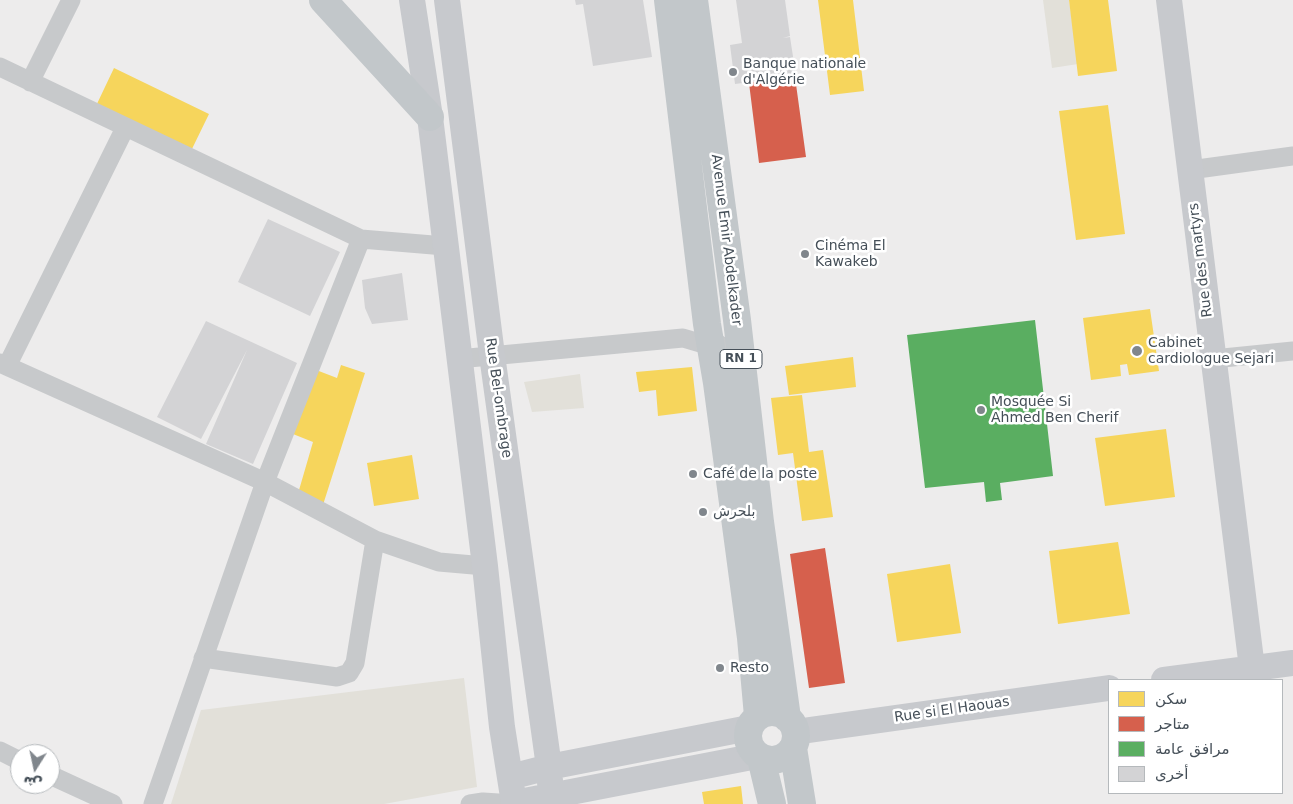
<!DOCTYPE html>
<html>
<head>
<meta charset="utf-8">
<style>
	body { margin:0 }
	#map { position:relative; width:1293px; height:804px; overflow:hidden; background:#edecec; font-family:"DejaVu Sans","Noto Naskh Arabic",sans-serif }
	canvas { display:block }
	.legend { position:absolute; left:1108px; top:679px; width:175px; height:115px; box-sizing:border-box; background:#fff; border:1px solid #b5b9bc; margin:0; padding:6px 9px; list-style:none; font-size:15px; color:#454f58 }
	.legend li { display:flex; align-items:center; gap:10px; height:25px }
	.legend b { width:25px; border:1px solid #b5b9bc }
	.north { position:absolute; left:10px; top:744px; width:50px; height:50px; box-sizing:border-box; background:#fff; border:1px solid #b5b9bc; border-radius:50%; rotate:190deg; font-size:14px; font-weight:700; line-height:20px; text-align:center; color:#454f58 }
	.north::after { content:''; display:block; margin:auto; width:18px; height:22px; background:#80868c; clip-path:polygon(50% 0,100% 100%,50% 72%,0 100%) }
</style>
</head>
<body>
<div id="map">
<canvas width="1293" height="804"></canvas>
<ul class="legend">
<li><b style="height:14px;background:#f6d55c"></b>سكن</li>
<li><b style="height:14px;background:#d6604d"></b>متاجر</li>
<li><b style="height:14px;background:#5aae61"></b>مرافق عامة</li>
<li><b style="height:14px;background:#d3d3d5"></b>أخرى</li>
</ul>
<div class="north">ش</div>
</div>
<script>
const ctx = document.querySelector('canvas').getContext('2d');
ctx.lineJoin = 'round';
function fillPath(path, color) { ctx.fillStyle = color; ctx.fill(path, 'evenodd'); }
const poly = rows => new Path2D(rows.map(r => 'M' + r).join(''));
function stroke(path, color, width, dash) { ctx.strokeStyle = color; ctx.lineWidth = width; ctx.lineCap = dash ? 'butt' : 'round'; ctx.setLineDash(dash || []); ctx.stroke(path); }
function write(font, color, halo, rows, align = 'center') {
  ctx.font = font + ' "DejaVu Sans","Noto Naskh Arabic",sans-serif'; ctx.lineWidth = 5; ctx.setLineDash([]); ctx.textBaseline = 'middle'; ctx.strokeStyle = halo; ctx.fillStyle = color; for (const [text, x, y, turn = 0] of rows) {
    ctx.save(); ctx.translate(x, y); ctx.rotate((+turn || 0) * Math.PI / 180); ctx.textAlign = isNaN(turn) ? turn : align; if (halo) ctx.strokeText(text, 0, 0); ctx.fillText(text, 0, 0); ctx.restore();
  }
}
fillPath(poly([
	[1043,0,1069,0,1078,64,1052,68],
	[580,374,584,408,532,412,524,382],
	[464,678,477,787,384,804,171,804,201,710]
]), '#e2e0d9');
fillPath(poly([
	[818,0,853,0,864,91,830,95],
	[1069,0,1108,0,1117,71,1078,76],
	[114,68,209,114,190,153,95,108],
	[1108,105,1125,234,1076,240,1059,111],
	[1150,309,1159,371,1129,375,1127,364,1120,365,1121,376,1091,380,1083,318],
	[853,357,856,387,789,395,785,366],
	[341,365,365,373,322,508,297,497,313,442,288,432,311,368,337,378],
	[692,367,697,411,658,416,656,390,639,392,636,372],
	[802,395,809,452,823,450,833,517,802,521,793,453,778,455,771,398],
	[1166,429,1175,497,1105,506,1095,438],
	[412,455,419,499,374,506,367,463],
	[1118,542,1130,614,1058,624,1049,551],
	[950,564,961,633,897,642,887,574],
	[741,786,743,804,704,804,702,792]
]), '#f6d55c');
fillPath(poly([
	[795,77,806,157,759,163,749,83],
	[825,548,845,683,809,688,790,554]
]), '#d6604d');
fillPath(poly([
	[1035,320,1053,476,1000,483,1002,500,986,502,984,482,925,488,907,335]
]), '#5aae61');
fillPath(poly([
	[575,0,643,0,652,57,593,66,583,4,576,5],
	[736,0,785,0,790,36,783,38,790,37,796,76,735,84,730,45,742,43],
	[268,219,340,252,310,316,238,282],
	[402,273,408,320,372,324,365,308,362,280],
	[206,321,297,363,253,464,206,444,247,350,201,439,157,417]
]), '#d3d3d5');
stroke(poly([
	[0,67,361,239,445,246],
	[30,82,71,0],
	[1190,170,1293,156],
	[458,359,683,338,710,346,720,345],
	[1213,359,1293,351],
	[0,363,265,482,375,540,439,562,485,566],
	[7,366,125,128],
	[203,658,337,677,349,673,355,663,375,540],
	[0,751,20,761],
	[50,775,113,804],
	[153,804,265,482,361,239],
	[470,804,483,802,514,804]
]), '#c7c9cb', 19);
stroke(poly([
	[412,0,430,117,485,566,502,727,514,803,757,756],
	[447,0,492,355,549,767,551,796],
	[1169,0,1252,668],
	[1164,680,1293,663],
	[795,732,1109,688],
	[510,777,549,767,749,728]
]), '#c7c9cd', 26);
stroke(poly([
	[323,0,430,117],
	[668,0,707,324,717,383,751,638,758,716],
	[694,0,737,320,760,522,787,718],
	'748 736a24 24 0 1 1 48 0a24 24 0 1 1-48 0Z',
	[793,748,802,804],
	[761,758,772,804]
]), '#c2c7ca', 28);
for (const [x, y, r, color] of [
	[733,72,5,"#80868c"],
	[805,254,5,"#80868c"],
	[1137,351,6,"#80868c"],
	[981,410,5,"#80868c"],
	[693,474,5,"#80868c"],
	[703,512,5,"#80868c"],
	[720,668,5,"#80868c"]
]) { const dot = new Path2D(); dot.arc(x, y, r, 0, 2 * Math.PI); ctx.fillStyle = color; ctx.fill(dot); stroke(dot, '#fff', 2); }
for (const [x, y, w] of [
	[741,359,42]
]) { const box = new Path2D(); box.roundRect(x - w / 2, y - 9.5, w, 19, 4); ctx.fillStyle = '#fff'; ctx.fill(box); stroke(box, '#454f58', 1); }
write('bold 12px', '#454f58', null, [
	["RN 1",741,359]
]);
write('14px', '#454f58', '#fff', [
	["Banque nationale",743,64],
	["d'Algérie",743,80],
	["Cinéma El",815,246],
	["Kawakeb",815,262],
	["Cabinet",1148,343],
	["cardiologue Sejari",1148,359],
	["Mosquée Si",991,402],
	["Ahmed Ben Cherif",991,418],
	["Café de la poste",703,474],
	["بلحرش",713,512],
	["Resto",730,668]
], 'left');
write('14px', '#454f58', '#fff', [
	["Avenue Emir Abdelkader",726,240,83],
	["Rue des martyrs",1201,260,-97],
	["Rue Bel-ombrage",498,398,82],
	["Rue si El Haouas",952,710,-8]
]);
</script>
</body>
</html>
